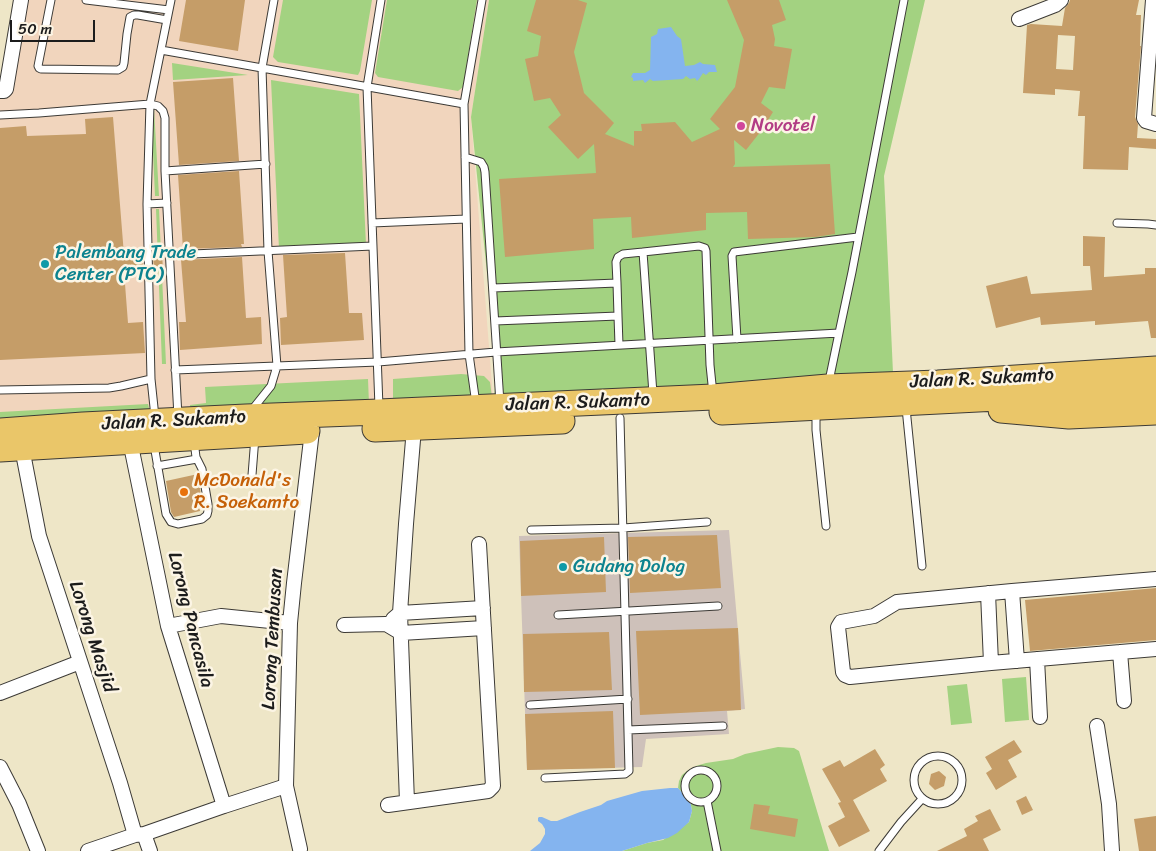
<!DOCTYPE html>
<html>
<head>
<meta charset="utf-8">
<style>
	body { margin:0 }
	#map { position:relative; width:1156px; height:851px; overflow:hidden; background:#eee6c7; font-family:Sriracha,sans-serif }
	canvas { display:block }
	.scale { position:absolute; left:10px; top:20px; width:85px; height:22px; box-sizing:border-box; border:2px solid #1c1c1c; border-top:0; padding-left:6px; font-size:15px; line-height:18px; white-space:nowrap; color:#1c1c1c; -webkit-text-stroke:4px #fcf5e5; paint-order:stroke }
</style>
</head>
<body>
<div id="map">
<canvas width="1156" height="851"></canvas>
<div class="scale">50 m</div>
</div>
<script>
const ctx = document.querySelector('canvas').getContext('2d');
ctx.lineJoin = 'round';
function fillPath(path, color) { ctx.fillStyle = color; ctx.fill(path, 'evenodd'); }
const poly = rows => new Path2D(rows.map(r => 'M' + r).join(''));
function stroke(path, color, width, dash) { ctx.strokeStyle = color; ctx.lineWidth = width; ctx.lineCap = dash ? 'butt' : 'round'; ctx.setLineDash(dash || []); ctx.stroke(path); }
function write(font, color, halo, rows, align = 'center') {
  ctx.font = font + ' Sriracha,sans-serif'; ctx.lineWidth = 5; ctx.setLineDash([]); ctx.textBaseline = 'middle'; ctx.strokeStyle = halo; ctx.fillStyle = color; for (const [text, x, y, turn = 0] of rows) {
    ctx.save(); ctx.translate(x, y); ctx.rotate((+turn || 0) * Math.PI / 180); ctx.textAlign = isNaN(turn) ? turn : align; if (halo) ctx.strokeText(text, 0, 0); ctx.fillText(text, 0, 0); ctx.restore();
  }
}
fillPath(poly([
	[25,0,489,0,471,117,493,398,0,423,0,98,8,98]
]), '#f1d5bd');
fillPath(poly([
	[729,530,745,709,727,711,729,734,646,739,642,767,527,770,519,536]
]), '#cec1ba');
fillPath(poly([
	[283,0,372,0,360,71,358,75,278,62,273,57],
	[387,0,477,0,463,87,458,91,378,77,375,73],
	[489,0,925,0,884,176,893,373,713,387,494,397,497,371,471,117],
	[172,63,248,75,173,80],
	[271,80,359,94,366,245,279,249],
	[151,108,154,108,159,196,155,196],
	[156,209,159,209,166,364,162,364],
	[461,374,484,376,490,382,492,397,393,402,393,379],
	[368,379,369,404,191,412,190,405,206,403,205,387],
	[148,404,151,416,0,423,0,412],
	[1026,677,1029,720,1005,722,1002,679],
	[967,684,972,723,951,725,947,686],
	[778,747,794,748,799,751,829,851,622,851,647,843,663,840,689,822,692,811,690,800,686,797,678,788,679,781,682,775,687,771,696,766,706,763,733,759,745,754]
]), '#a3d281');
fillPath(poly([
	[671,27,677,36,681,39,685,66,694,65,700,62,703,64,715,65,717,72,709,72,706,75,703,73,699,79,697,81,695,78,690,79,686,76,683,79,653,81,650,79,645,83,643,80,633,81,633,78,631,77,633,73,645,73,650,70,651,37,657,34,658,29],
	[670,788,678,788,686,797,690,800,692,811,689,822,677,833,668,838,647,843,622,851,530,851,540,843,545,834,545,829,542,824,538,821,538,818,539,817,542,817,551,821,557,821,580,812,601,805,607,801,642,791]
]), '#84b4ef');
fillPath(poly([
	[186,0,245,0,238,51,179,41],
	[536,0,578,0,587,3,574,52,584,93,614,123,605,134,634,146,634,131,642,131,641,124,675,122,692,142,720,129,710,119,735,87,744,40,727,0,779,0,786,20,772,25,775,39,774,46,792,49,785,89,769,87,761,103,773,112,761,131,746,150,734,140,735,164,733,167,830,164,835,234,816,237,748,239,747,212,706,213,706,230,632,238,631,217,593,219,594,249,505,257,499,179,596,173,594,144,578,159,548,127,561,115,550,98,534,101,525,59,538,56,541,36,527,31],
	[1070,0,1139,0,1136,15,1141,15,1140,46,1141,46,1135,117,1138,124,1137,138,1156,139,1156,149,1129,147,1128,170,1083,169,1085,116,1078,116,1080,91,1055,89,1055,95,1023,93,1027,25,1031,24,1062,26,1065,8,1069,3],
	[1058,35,1075,36,1073,70,1056,69],
	[233,78,239,161,179,165,173,82],
	[113,117,124,255,143,254,143,270,124,271,128,323,143,322,145,353,0,360,0,128,26,126,27,136,86,134,85,119],
	[239,171,244,244,241,244,242,247,183,249,178,175],
	[1083,236,1105,237,1104,277,1145,274,1145,268,1156,268,1156,338,1151,338,1148,321,1095,325,1095,321,1041,325,1040,317,996,328,986,286,1027,276,1031,294,1092,290,1090,266,1083,266],
	[162,253,163,270,154,270,153,254],
	[345,253,349,313,362,313,364,340,281,345,280,318,287,317,283,255],
	[242,257,246,318,261,317,262,344,180,350,179,322,186,322,181,260],
	[198,474,202,502,198,503,200,511,174,517,171,512,166,481],
	[717,535,721,588,630,593,628,537],
	[604,537,606,592,521,596,520,541],
	[1156,588,1156,640,1030,651,1025,600],
	[738,628,741,710,640,715,636,631],
	[609,632,612,690,524,692,523,634],
	[613,711,615,768,527,770,525,714],
	[1014,740,1022,752,1008,760,1017,777,996,790,986,773,992,769,985,757],
	[875,749,885,765,880,769,887,781,853,800,870,831,839,847,828,826,845,817,838,803,841,802,822,769,840,760,844,767],
	[939,771,946,777,944,786,935,790,929,784,931,774],
	[1026,796,1033,810,1022,815,1016,801],
	[754,804,770,806,768,814,798,819,795,837,750,829],
	[990,809,1001,830,983,839,989,851,937,851,967,836,964,829,978,821,975,816],
	[1156,816,1156,851,1139,851,1134,819]
]), '#c59d68');
const lane = poly([
	[51,0,38,66,39,68,41,69,118,70,123,67,124,63,127,34,130,17,134,15,138,15,167,20],
	[86,0,169,10],
	[161,50,464,104],
	[0,115,39,113,150,104,158,106,163,111,165,118,165,171,178,417],
	[465,157,481,162,484,167,485,172,500,403],
	[165,171,266,164],
	[147,204,167,203],
	[372,223,466,219],
	[1117,223,1148,224,1156,225],
	[170,255,373,246],
	[617,283,616,262,618,257,623,254,643,252],
	[493,288,617,283,618,316,495,321],
	[618,316,619,345],
	[737,339,732,256,734,252,858,237],
	[175,370,378,362,496,352,839,333,852,272,904,0],
	[829,381,839,333],
	[0,390,109,388,121,386,151,379],
	[653,394,643,252,699,246,705,248,706,251,710,365,713,394],
	[476,404,469,354,464,104,482,0],
	[379,407,367,87,381,0],
	[906,408,922,566],
	[816,410,816,430,826,526],
	[251,411,271,386,277,366,268,251,262,68,274,0],
	[155,417,151,379,147,204,150,104,171,0],
	[154,445,166,514,171,522,178,524,202,519,207,515,208,511,208,504,202,469,196,457,194,441],
	[157,466,197,459],
	[252,475,255,437],
	[531,530,623,528,707,522],
	[558,615,718,606],
	[530,705,628,699],
	[628,730,723,726],
	'914 780a24 24 0 1 1 48 0a24 24 0 1 1-48 0Z',
	'685 786a16 16 0 1 1 32 0a16 16 0 1 1-32 0Z',
	[545,778,625,774,629,771,620,418],
	[707,801,717,851],
	[879,851,901,822,922,799]
]);
const street = poly([
	[1153,0,1144,118,1146,121,1156,124],
	[1019,19,1055,5,1061,0],
	[0,91,4,91,6,89,21,0],
	[130,441,168,626,224,806],
	[22,448,39,536,120,783,135,835],
	[1156,579,1012,591,897,602,874,616,841,622,838,627,843,672,845,675,850,677,991,663,1156,649],
	[1012,591,1017,661],
	[988,593,991,663],
	[393,619,400,613,483,608],
	[344,625,386,624,401,633,484,628],
	[168,626,221,616,290,623],
	[1120,652,1124,701],
	[1037,659,1040,717],
	[0,693,80,662],
	[1097,726,1109,804,1112,851],
	[0,767,19,804,38,851],
	[407,802,400,613,406,524,414,428],
	[388,805,488,791,493,786,479,544],
	[144,834,150,851],
	[300,849,286,786,290,623,294,583,312,431],
	[88,851,135,835,144,834,224,806,286,786]
]);
const highway = poly([
	[1001,410,1069,416,1156,412],
	[722,412,1156,390],
	[375,429,562,421],
	[0,431,83,425,246,417,379,412,713,397,828,387,938,383,1156,369],
	[0,449,307,431]
]);
stroke(lane, '#3c3a36', 9);
stroke(street, '#3c3a36', 16);
stroke(highway, '#3c3a36', 27);
stroke(lane, '#fff', 7);
stroke(street, '#fff', 14);
stroke(highway, '#eac669', 25);
for (const [x, y, r, color] of [
	[741,126,5,"#d1479c"],
	[45,264,5,"#0f9aa8"],
	[184,492,5,"#e8710a"],
	[563,567,5,"#0f9aa8"]
]) { const dot = new Path2D(); dot.arc(x, y, r, 0, 2 * Math.PI); ctx.fillStyle = color; ctx.fill(dot); stroke(dot, '#fcf5e5', 2); }
write('19px', '#b23c85', '#fcf5e5', [
	["Novotel",751,126]
], 'left');
write('19px', '#0d838f', '#fcf5e5', [
	["Palembang Trade",55,253],
	["Center (PTC)",55,275],
	["Gudang Dolog",573,567]
], 'left');
write('19px', '#1c1c1c', '#fcf5e5', [
	["Jalan R. Sukamto",982,379,-3],
	["Jalan R. Sukamto",578,403,-2],
	["Jalan R. Sukamto",174,421,-3],
	["Lorong Pancasila",190,620,76],
	["Lorong Masjid",92,637,72],
	["Lorong Tembusan",273,639,-87]
]);
write('19px', '#c56008', '#fcf5e5', [
	["McDonald's",194,481],
	["R. Soekamto",194,503]
], 'left');
</script>
</body>
</html>
